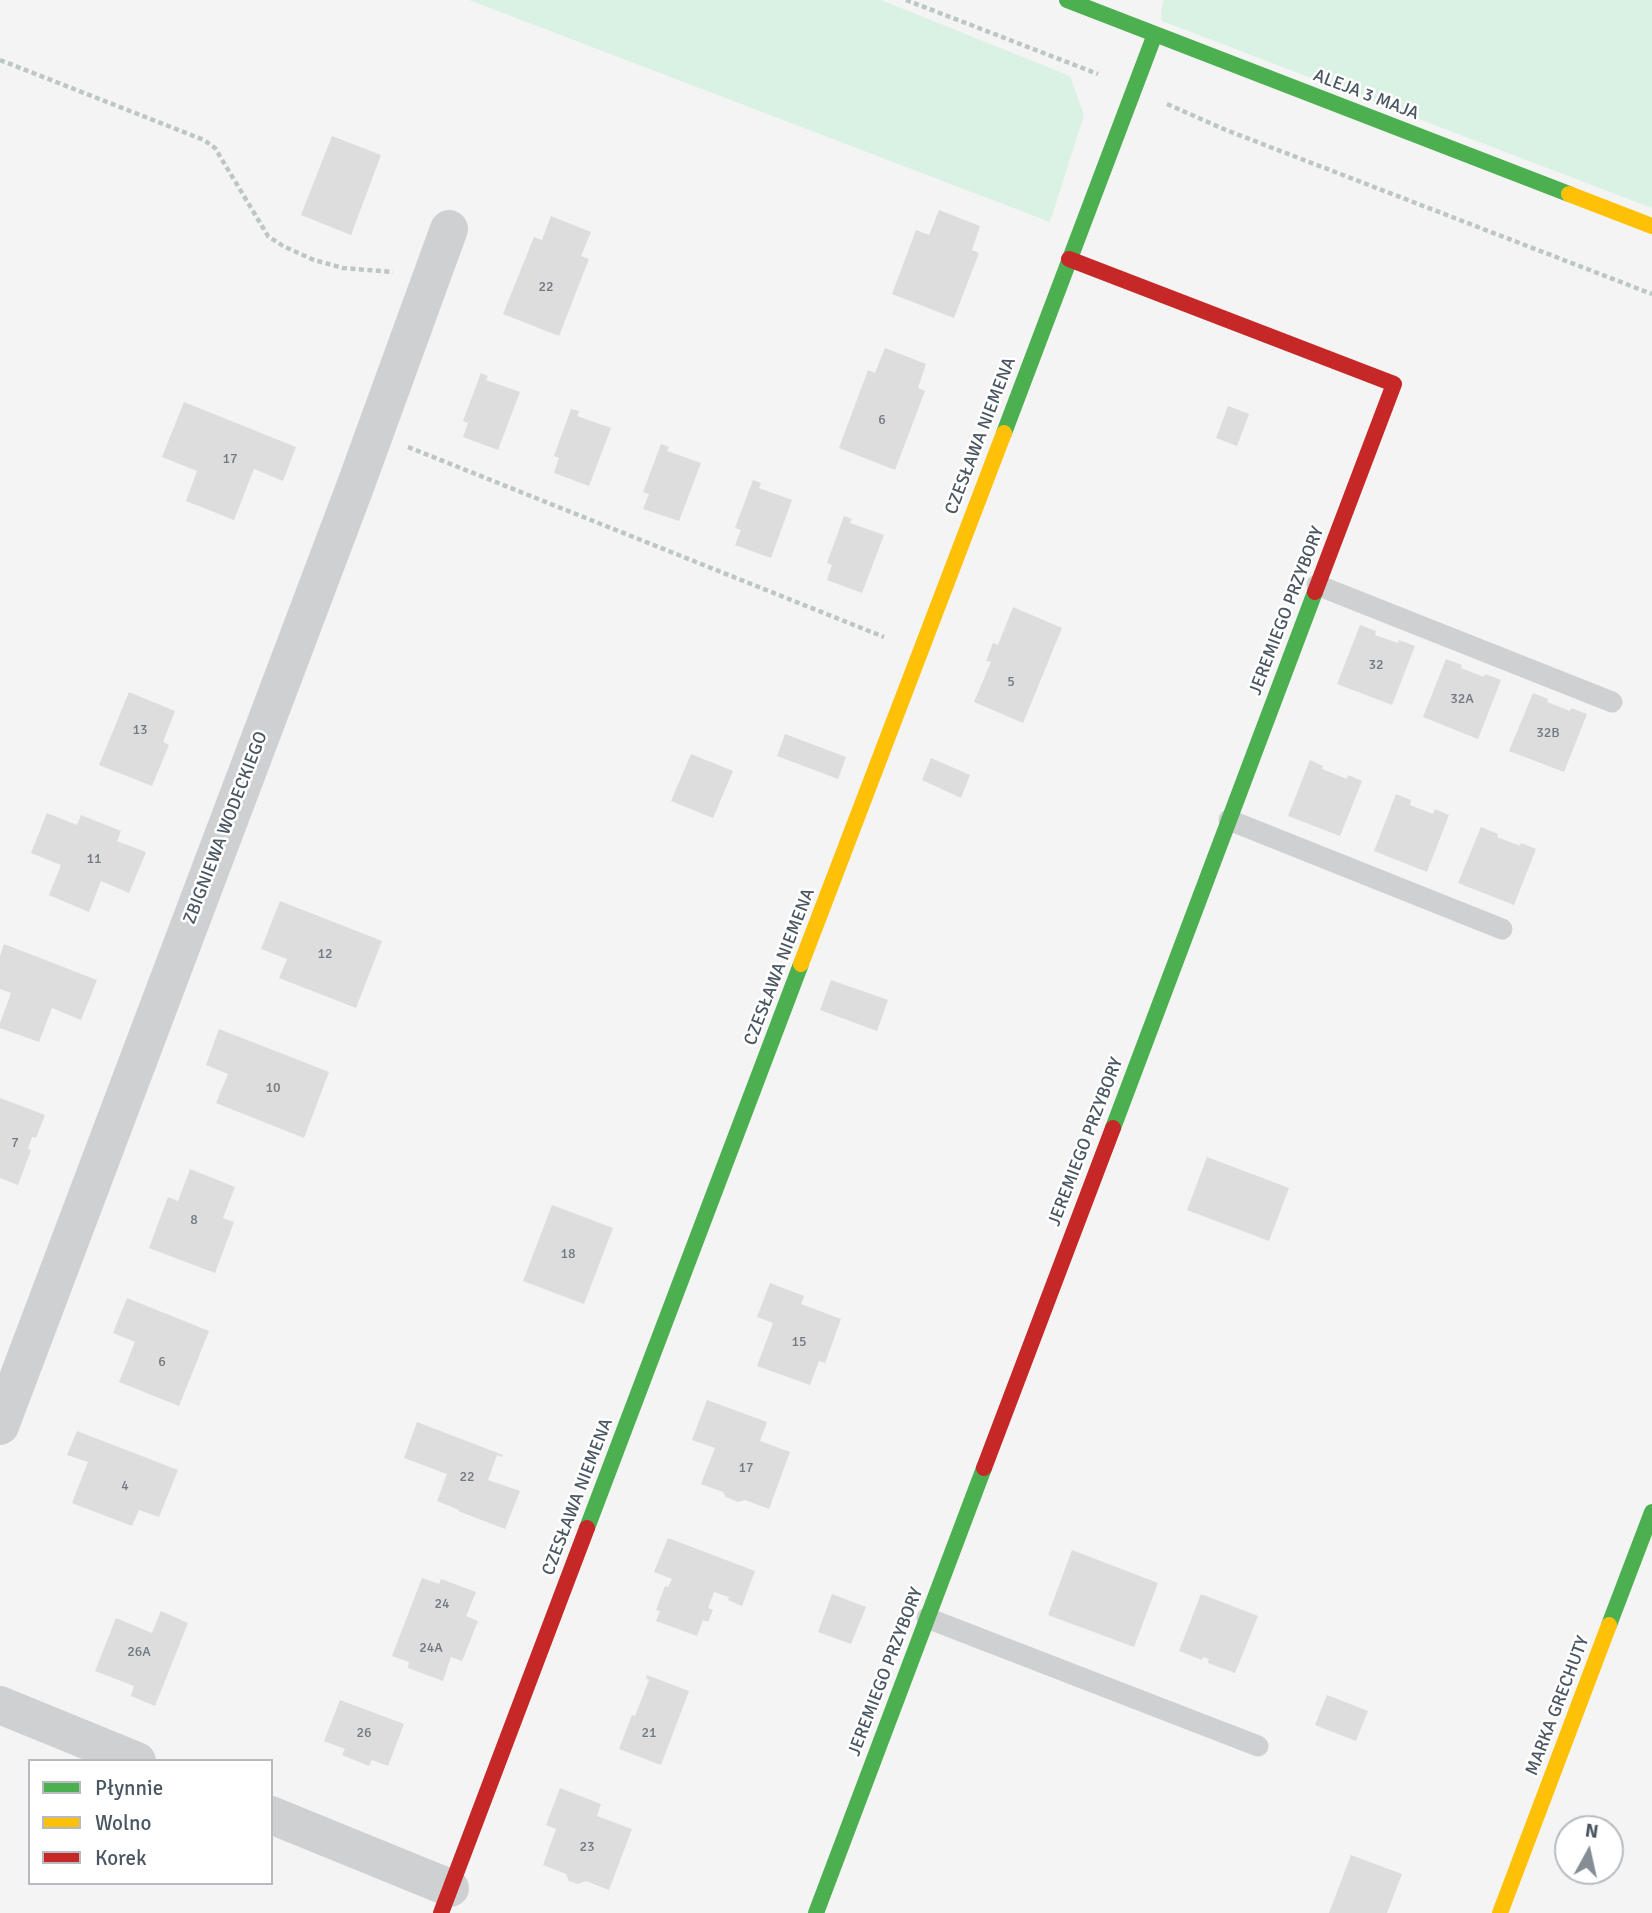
<!DOCTYPE html>
<html>
<head>
<meta charset="utf-8">
<style>
	body { margin:0 }
	#map { position:relative; width:1652px; height:1913px; overflow:hidden; background:#f4f4f4; font-family:Signika,sans-serif }
	canvas { display:block }
	.legend { position:absolute; left:28px; top:1759px; width:245px; height:126px; box-sizing:border-box; background:#fff; border:2px solid #b7bbc0; margin:0; padding:9px 12px; list-style:none; font-size:21px; color:#4a5661 }
	.legend li { display:flex; align-items:center; gap:14px; height:35px }
	.legend b { width:35px; border:2px solid #b7bbc0 }
	.north { position:absolute; left:1554px; top:1815px; width:70px; height:70px; box-sizing:border-box; background:#fff; border:2px solid #b7bbc0; border-radius:50%; rotate:8deg; font-size:19px; font-weight:700; line-height:28px; text-align:center; color:#4a5661 }
	.north::after { content:''; display:block; margin:auto; width:24px; height:32px; background:#868d94; clip-path:polygon(50% 0,100% 100%,50% 72%,0 100%) }
</style>
</head>
<body>
<div id="map">
<canvas width="1652" height="1913"></canvas>
<ul class="legend">
<li><b style="height:9px;background:#4caf50"></b>Płynnie</li>
<li><b style="height:9px;background:#ffc107"></b>Wolno</li>
<li><b style="height:9px;background:#c62828"></b>Korek</li>
</ul>
<div class="north">N</div>
</div>
<script>
const ctx = document.querySelector('canvas').getContext('2d');
ctx.lineJoin = 'round';
function fillPath(path, color) { ctx.fillStyle = color; ctx.fill(path, 'evenodd'); }
const poly = rows => new Path2D(rows.map(r => 'M' + r).join(''));
function stroke(path, color, width, dash) { ctx.strokeStyle = color; ctx.lineWidth = width; ctx.lineCap = dash ? 'butt' : 'round'; ctx.setLineDash(dash || []); ctx.stroke(path); }
function write(font, color, halo, rows, align = 'center') {
  ctx.font = font + ' Signika,sans-serif'; ctx.lineWidth = 5; ctx.setLineDash([]); ctx.textBaseline = 'middle'; ctx.strokeStyle = halo; ctx.fillStyle = color; for (const [text, x, y, turn = 0] of rows) {
    ctx.save(); ctx.translate(x, y); ctx.rotate((+turn || 0) * Math.PI / 180); ctx.textAlign = isNaN(turn) ? turn : align; if (halo) ctx.strokeText(text, 0, 0); ctx.fillText(text, 0, 0); ctx.restore();
  }
}
fillPath(poly([
	[469,0,881,0,1070,76,1084,115,1050,222],
	[1164,0,1652,0,1652,208,1162,21,1161,11]
]), '#d9f2e3');
fillPath(poly([
	[332,136,381,155,351,235,301,215],
	[939,210,980,226,972,250,979,253,954,318,892,294,916,230,929,235],
	[551,216,591,232,581,256,589,259,559,336,503,314,534,237,542,240],
	[885,348,926,364,918,388,925,391,895,470,839,448,868,370,875,373],
	[481,373,488,376,486,380,520,392,498,450,463,437,468,423,463,421],
	[184,402,296,447,283,481,254,469,234,520,186,501,197,471,162,457],
	[1228,406,1249,414,1237,446,1216,438],
	[571,409,579,411,577,416,611,428,589,486,554,473,559,458,554,456],
	[661,444,669,447,667,451,701,463,679,521,643,509,649,494,643,492],
	[753,480,761,483,759,488,792,500,771,558,735,545,741,530,735,528],
	[844,516,852,519,850,523,884,535,862,593,827,580,832,565,827,563],
	[1013,607,1062,628,1023,723,974,702,991,662,986,661,993,643,998,645],
	[1360,625,1376,631,1375,635,1398,643,1399,640,1415,646,1392,705,1337,684],
	[1446,659,1462,665,1461,668,1484,677,1485,674,1501,680,1478,739,1423,717],
	[129,692,175,711,163,742,169,745,152,786,99,765],
	[1533,693,1548,699,1547,702,1570,711,1571,708,1587,714,1564,772,1509,751],
	[785,734,846,757,838,779,777,756],
	[691,754,733,771,713,818,671,801],
	[931,758,970,775,961,798,922,780],
	[1310,760,1323,766,1322,769,1347,779,1348,775,1362,781,1340,836,1288,816],
	[1396,794,1411,800,1410,805,1433,814,1435,809,1449,815,1427,872,1374,851],
	[47,813,77,825,81,815,121,831,117,841,146,852,129,893,101,881,89,912,49,895,61,865,31,853],
	[1481,827,1498,834,1497,837,1520,846,1521,843,1536,849,1514,905,1458,883],
	[280,901,382,941,356,1008,279,978,287,959,261,949],
	[4,944,97,980,81,1020,52,1008,39,1042,0,1028,0,1023,11,993,0,989,0,956],
	[831,980,888,1000,877,1031,820,1010],
	[219,1029,329,1072,304,1138,216,1103,228,1074,206,1065],
	[0,1098,45,1115,36,1138,32,1137,28,1149,31,1150,18,1185,0,1178],
	[1207,1157,1289,1188,1269,1241,1187,1210],
	[190,1169,235,1187,223,1218,234,1222,215,1273,149,1248,168,1197,178,1201],
	[552,1205,613,1228,584,1304,523,1281],
	[770,1283,804,1296,801,1304,841,1319,825,1363,819,1361,810,1385,757,1366,773,1323,757,1317],
	[127,1298,209,1331,179,1406,119,1382,135,1342,113,1333],
	[707,1400,767,1422,760,1441,790,1452,769,1509,745,1500,738,1502,726,1497,723,1492,701,1484,715,1448,692,1440],
	[417,1422,503,1455,502,1457,497,1455,488,1480,520,1491,505,1529,458,1511,459,1510,437,1501,447,1474,404,1458],
	[77,1431,178,1470,159,1517,139,1510,132,1526,72,1503,88,1462,67,1455],
	[668,1538,755,1571,742,1606,728,1600,729,1597,714,1592,708,1608,713,1610,708,1622,703,1620,697,1636,656,1621,660,1611,656,1610,665,1586,668,1587,672,1579,654,1572],
	[1072,1550,1158,1583,1134,1647,1048,1615],
	[422,1578,439,1584,441,1579,476,1592,466,1616,478,1621,462,1661,451,1657,443,1681,408,1668,409,1662,392,1656],
	[832,1594,866,1607,851,1644,818,1632],
	[1201,1594,1258,1616,1235,1673,1208,1663,1209,1659,1203,1657,1202,1660,1179,1651],
	[161,1611,188,1623,155,1706,131,1696,134,1686,95,1671,116,1618,152,1633],
	[647,1675,689,1691,661,1765,619,1749,632,1715,635,1716,649,1680,646,1678],
	[1327,1695,1368,1711,1356,1741,1315,1725],
	[340,1700,404,1724,388,1766,372,1760,369,1766,342,1755,345,1749,324,1741],
	[560,1788,601,1804,597,1816,632,1829,609,1890,586,1881,578,1884,569,1881,566,1874,543,1865,556,1829,546,1825],
	[1351,1855,1402,1874,1387,1913,1329,1913]
]), '#ddddde');
stroke(poly([
	[906,0,1098,74],
	[0,60,204,140,215,148,268,236,283,246,314,260,343,268,393,272],
	[1167,104,1226,130,1652,294],
	[408,447,884,637]
]), '#bcc7c4', 4.5, [5, 3.5]);
stroke(poly([
	[1317,585,1612,702],
	[1229,820,1502,929],
	[927,1618,1258,1746]
]), '#ced0d2', 21);
stroke(poly([
	[0,1426,355,487,449,229],
	[0,1705,137,1761],
	[271,1815,450,1888]
]), '#ced0d2', 38);
stroke(poly([
	[1067,0,1569,194],
	[1004,433,1155,34],
	[1113,1128,1315,592],
	[587,1528,801,964],
	[1609,1625,1652,1512],
	[816,1913,984,1468]
]), '#4caf50', 16);
stroke(poly([
	[1569,194,1652,226],
	[801,964,1004,433],
	[1500,1913,1609,1625]
]), '#ffc107', 16);
stroke(poly([
	[1069,259,1394,384,1315,592],
	[984,1468,1113,1128],
	[441,1913,587,1528]
]), '#c62828', 16);
write('14px', '#707881', null, [
	["22",546,287],
	["6",882,420],
	["17",230,459],
	["32",1376,665],
	["5",1011,682],
	["32A",1462,699],
	["13",140,730],
	["32B",1548,733],
	["11",94,859],
	["12",325,954],
	["10",273,1088],
	["7",15,1143],
	["8",194,1220],
	["18",568,1254],
	["15",799,1342],
	["6",162,1362],
	["17",746,1468],
	["22",467,1477],
	["4",125,1486],
	["24",442,1604],
	["24A",431,1648],
	["26A",139,1652],
	["26",364,1733],
	["21",649,1733],
	["23",587,1847]
]);
write('18px', '#4a5661', '#fff', [
	["ALEJA 3 MAJA",1366,95,21],
	["CZESŁAWA NIEMENA",981,436,-69],
	["JEREMIEGO PRZYBORY",1287,611,-69],
	["ZBIGNIEWA WODECKIEGO",226,828,-69],
	["CZESŁAWA NIEMENA",780,967,-69],
	["JEREMIEGO PRZYBORY",1086,1142,-69],
	["CZESŁAWA NIEMENA",578,1497,-69],
	["JEREMIEGO PRZYBORY",886,1672,-69],
	["MARKA GRECHUTY",1558,1706,-69]
]);
</script>
</body>
</html>
